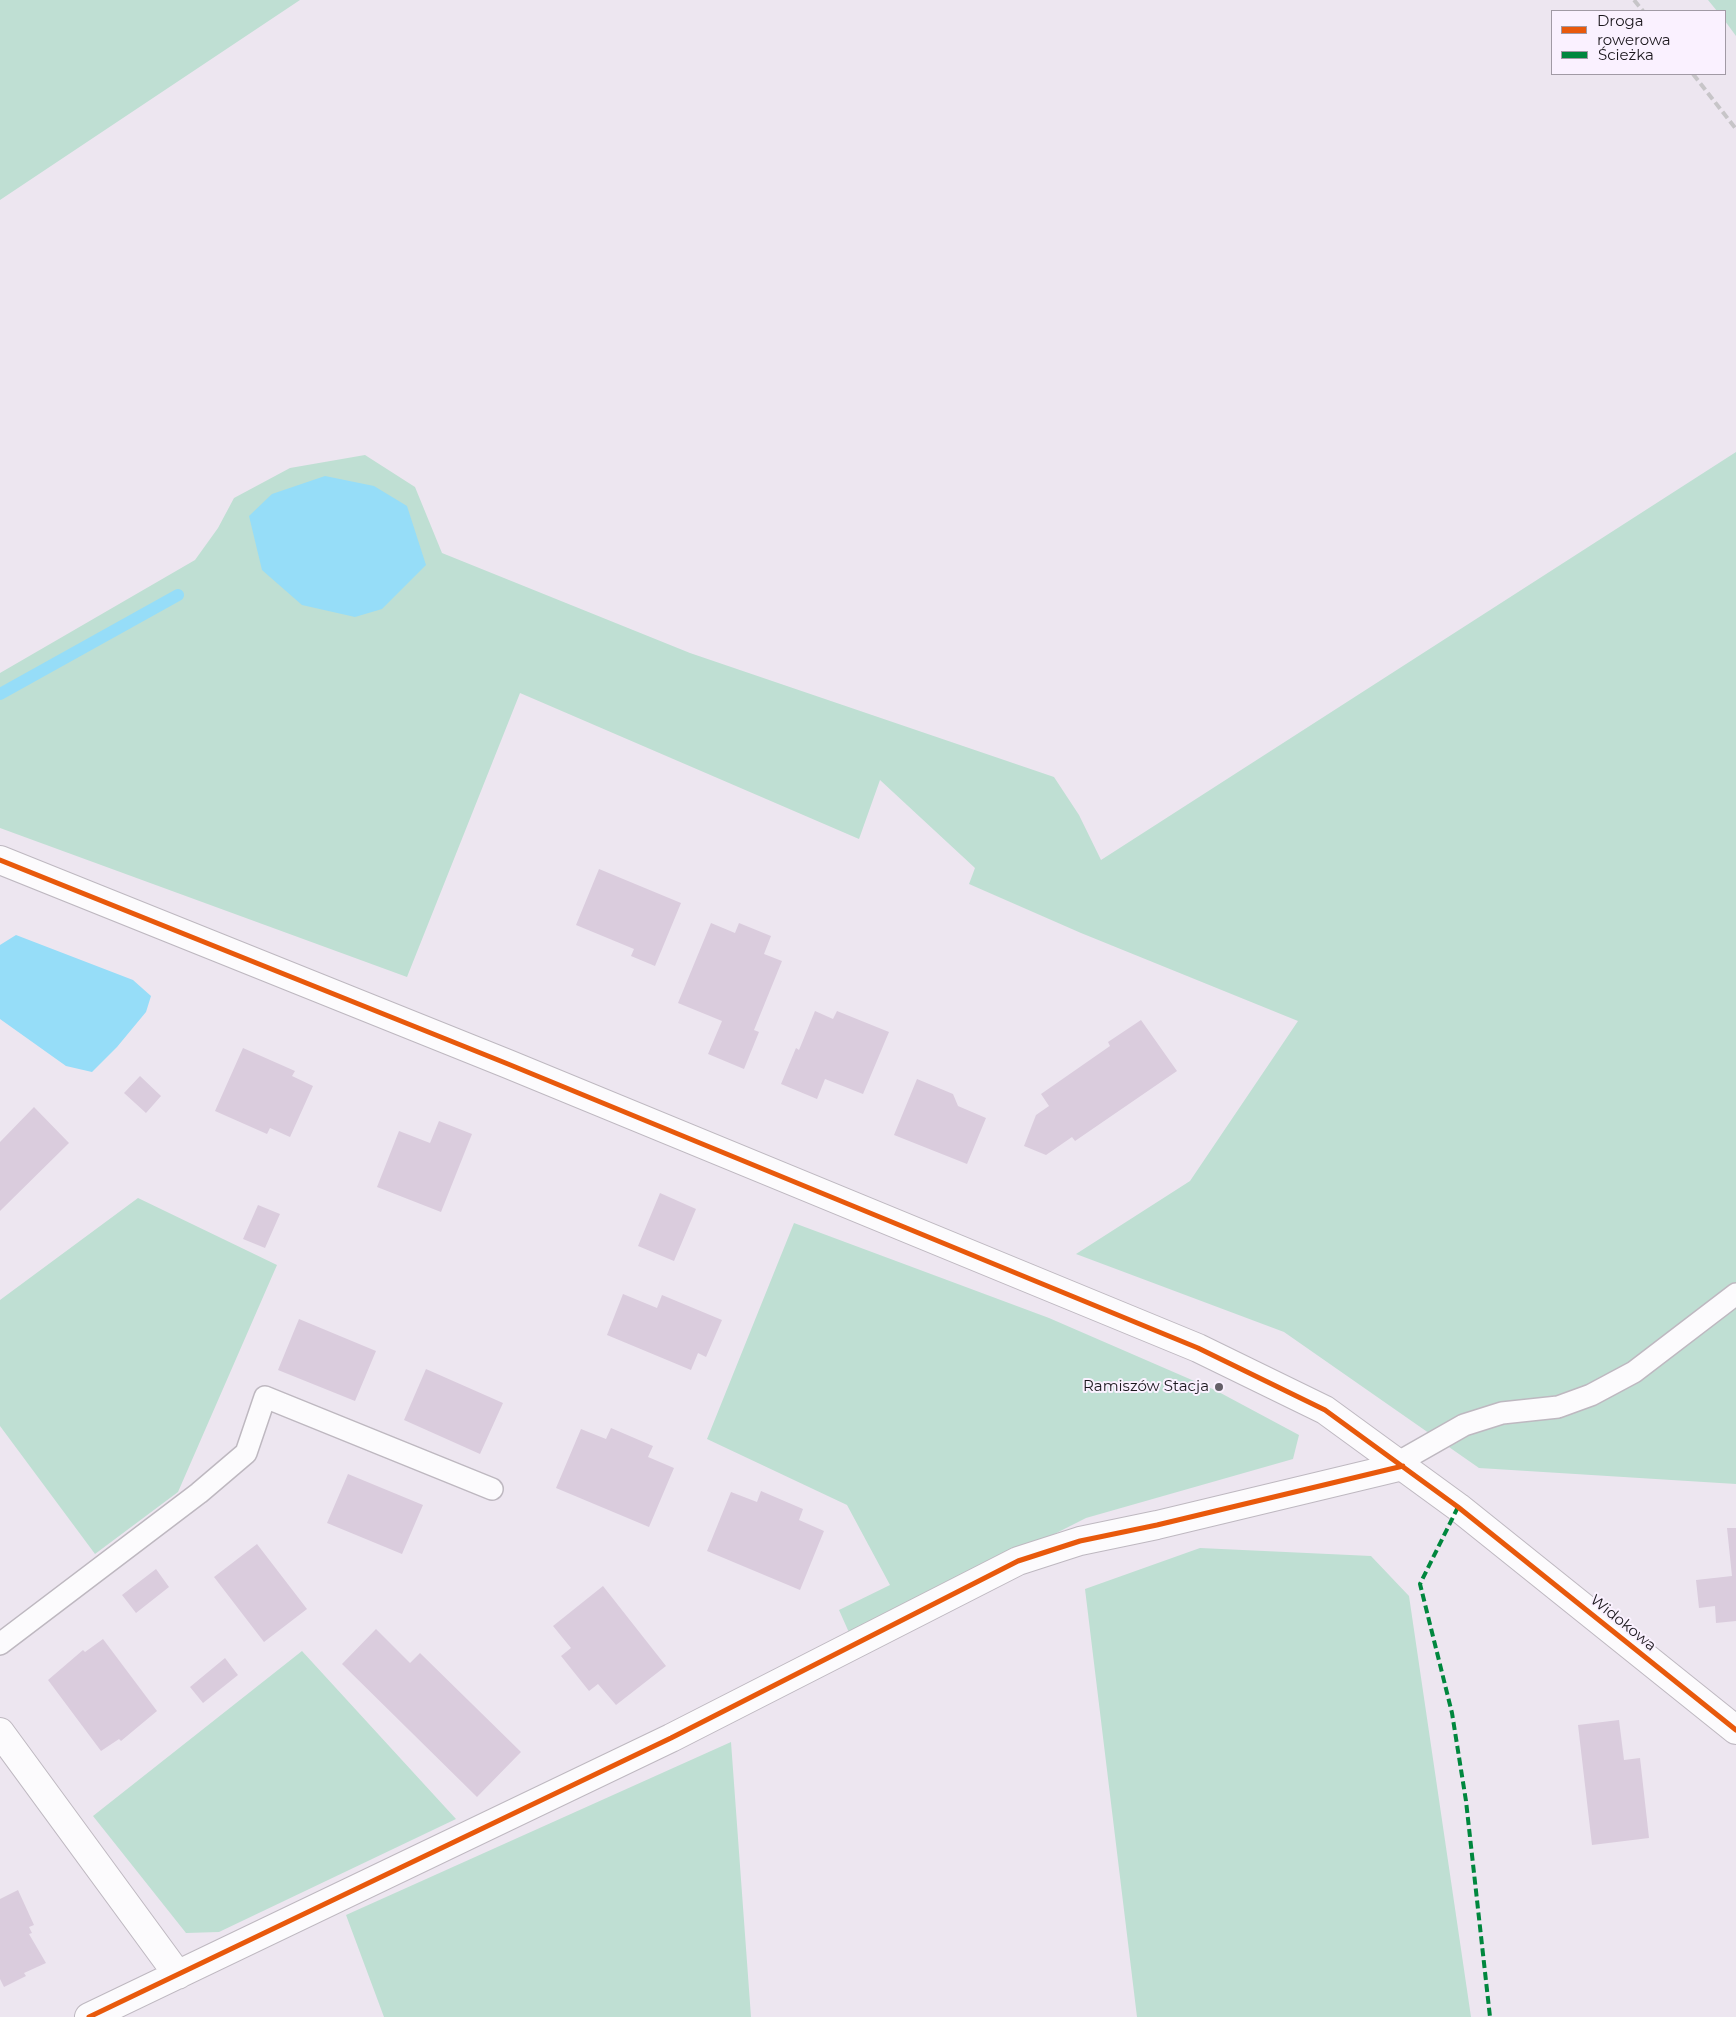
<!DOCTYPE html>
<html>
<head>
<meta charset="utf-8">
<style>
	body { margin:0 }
	#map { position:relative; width:1736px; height:2017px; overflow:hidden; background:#ede6f0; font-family:Montserrat,sans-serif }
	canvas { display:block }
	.legend { position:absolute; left:1551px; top:10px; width:175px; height:65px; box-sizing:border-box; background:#faf1ff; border:1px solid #a19aa5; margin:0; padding:6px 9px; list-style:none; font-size:15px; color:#1b171d }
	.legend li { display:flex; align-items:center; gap:10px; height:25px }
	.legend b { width:25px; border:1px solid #a19aa5 }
</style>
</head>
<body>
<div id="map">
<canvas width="1736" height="2017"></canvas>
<ul class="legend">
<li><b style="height:6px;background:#e8590c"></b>Droga rowerowa</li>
<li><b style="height:6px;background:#00873e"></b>Ścieżka</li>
</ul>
</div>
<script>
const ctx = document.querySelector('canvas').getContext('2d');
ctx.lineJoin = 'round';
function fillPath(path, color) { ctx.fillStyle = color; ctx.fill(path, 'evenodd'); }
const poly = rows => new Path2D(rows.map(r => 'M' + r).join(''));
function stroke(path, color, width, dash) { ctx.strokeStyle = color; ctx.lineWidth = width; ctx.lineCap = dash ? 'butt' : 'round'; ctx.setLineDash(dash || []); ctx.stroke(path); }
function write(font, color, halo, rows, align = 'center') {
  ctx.font = font + ' Montserrat,sans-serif'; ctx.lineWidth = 4; ctx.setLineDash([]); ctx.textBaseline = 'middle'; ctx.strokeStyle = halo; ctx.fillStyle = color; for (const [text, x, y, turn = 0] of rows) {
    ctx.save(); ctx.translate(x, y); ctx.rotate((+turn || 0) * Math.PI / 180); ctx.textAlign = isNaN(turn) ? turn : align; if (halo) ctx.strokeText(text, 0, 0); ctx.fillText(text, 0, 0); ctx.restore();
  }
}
fillPath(poly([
	[0,0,300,0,0,200],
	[1708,0,1736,0,1736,36,1725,21,1725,11,1717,11],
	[1736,452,1736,1484,1479,1468,1284,1332,1076,1254,1190,1181,1298,1021,1081,933,969,884,975,868,880,780,859,839,520,693,407,977,0,828,0,673,195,560,218,528,234,498,290,468,365,455,415,487,442,553,690,653,1054,777,1079,815,1101,860],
	[138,1198,277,1265,178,1492,95,1554,0,1426,0,1300],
	[794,1223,1049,1318,1215,1390,1299,1435,1293,1459,1086,1518,851,1637,839,1610,890,1585,847,1505,707,1439],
	[1200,1548,1371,1556,1409,1596,1471,2017,1137,2017,1085,1589],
	[302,1651,456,1819,219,1932,186,1933,93,1816],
	[731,1742,751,2017,384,2017,346,1915]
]), '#bfdfd3');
fillPath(poly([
	[325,476,374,486,407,506,426,565,382,609,355,617,302,605,262,570,249,516,272,494],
	[16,935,133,980,151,996,146,1012,117,1047,92,1072,66,1066,0,1019,0,945]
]), '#96ddf8');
stroke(poly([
	[0,694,178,595]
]), '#96ddf8', 12);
fillPath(poly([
	[599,869,681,903,655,966,631,956,634,949,576,925],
	[711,923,735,933,739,923,771,936,764,954,782,961,754,1030,759,1032,744,1069,708,1054,722,1021,678,1003],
	[815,1011,833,1019,837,1011,889,1032,863,1094,825,1079,817,1099,781,1084,796,1048,799,1050],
	[1141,1020,1177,1071,1075,1141,1072,1137,1046,1155,1024,1146,1036,1115,1049,1106,1041,1094,1110,1046,1108,1042],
	[243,1048,295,1071,292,1076,313,1086,290,1137,270,1128,267,1134,215,1111],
	[140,1076,161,1096,146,1113,124,1093],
	[917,1079,953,1094,958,1106,986,1118,967,1164,894,1135],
	[34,1107,69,1143,0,1211,0,1142],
	[439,1121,472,1134,441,1212,377,1187,399,1131,430,1143],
	[660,1193,696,1209,674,1261,638,1246],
	[258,1205,280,1214,265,1248,243,1239],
	[623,1294,657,1308,662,1295,722,1320,706,1357,698,1353,691,1370,607,1335],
	[299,1319,376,1351,355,1401,278,1370],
	[426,1369,503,1403,480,1454,404,1420],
	[611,1428,653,1446,648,1457,674,1468,649,1527,556,1488,581,1429,606,1439],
	[348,1474,423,1505,402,1554,327,1523],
	[761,1491,803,1509,799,1520,824,1531,800,1590,707,1551,731,1492,757,1502],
	[1727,1528,1736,1528,1736,1621,1716,1623,1715,1606,1699,1608,1696,1580,1732,1576],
	[257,1544,307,1609,264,1642,214,1577],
	[156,1569,169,1587,136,1613,122,1595],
	[603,1586,666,1666,616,1705,598,1684,589,1691,561,1656,571,1648,553,1626],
	[376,1629,410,1663,420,1653,521,1752,477,1797,342,1664],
	[103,1639,157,1711,121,1741,119,1739,101,1751,48,1680,83,1650,85,1652],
	[225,1658,238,1675,203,1703,190,1687],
	[1619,1720,1624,1760,1640,1758,1649,1838,1592,1845,1578,1725],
	[18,1890,34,1925,29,1927,32,1933,29,1934,46,1963,24,1973,26,1976,4,1987,0,1979,0,1899]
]), '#daccdd');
const lane = poly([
	[1399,1462,1464,1425,1502,1413,1558,1407,1591,1395,1634,1372,1736,1294],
	[0,1644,199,1493,246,1453,265,1397,492,1489]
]);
const street = poly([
	[0,1732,178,1975],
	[89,2017,671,1738,1018,1561,1080,1541,1157,1525,1403,1466]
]);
const secondary = poly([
	[0,860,508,1064,1198,1348,1325,1410,1458,1507,1736,1730]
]);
stroke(lane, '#beb8c0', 24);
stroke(street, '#beb8c0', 30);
stroke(secondary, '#beb8c0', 30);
stroke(lane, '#fcfbfd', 21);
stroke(street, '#fcfbfd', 28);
stroke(secondary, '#fcfbfd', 28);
stroke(poly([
	[1634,0,1643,11],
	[1693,74,1736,129]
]), '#c7c5c8', 4, [8, 4]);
stroke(poly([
	[1458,1507,1420,1584,1452,1713,1466,1801,1490,2017]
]), '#00873e', 4, [8, 4]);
stroke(poly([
	[0,860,508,1064,1198,1348,1325,1410,1458,1507,1736,1730],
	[89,2017,671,1738,1018,1561,1080,1541,1157,1525,1403,1466]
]), '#e8590c', 5);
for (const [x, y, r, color] of [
	[1219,1387,5,"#645f67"]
]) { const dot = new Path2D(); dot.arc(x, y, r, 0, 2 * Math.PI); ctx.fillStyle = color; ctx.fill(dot); stroke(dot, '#faf1ff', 2); }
write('15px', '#1b171d', '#faf1ff', [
	["Ramiszów Stacja",1209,1387]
], 'right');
write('15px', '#1b171d', '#faf1ff', [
	["Widokowa",1623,1623,39]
]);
</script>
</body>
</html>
